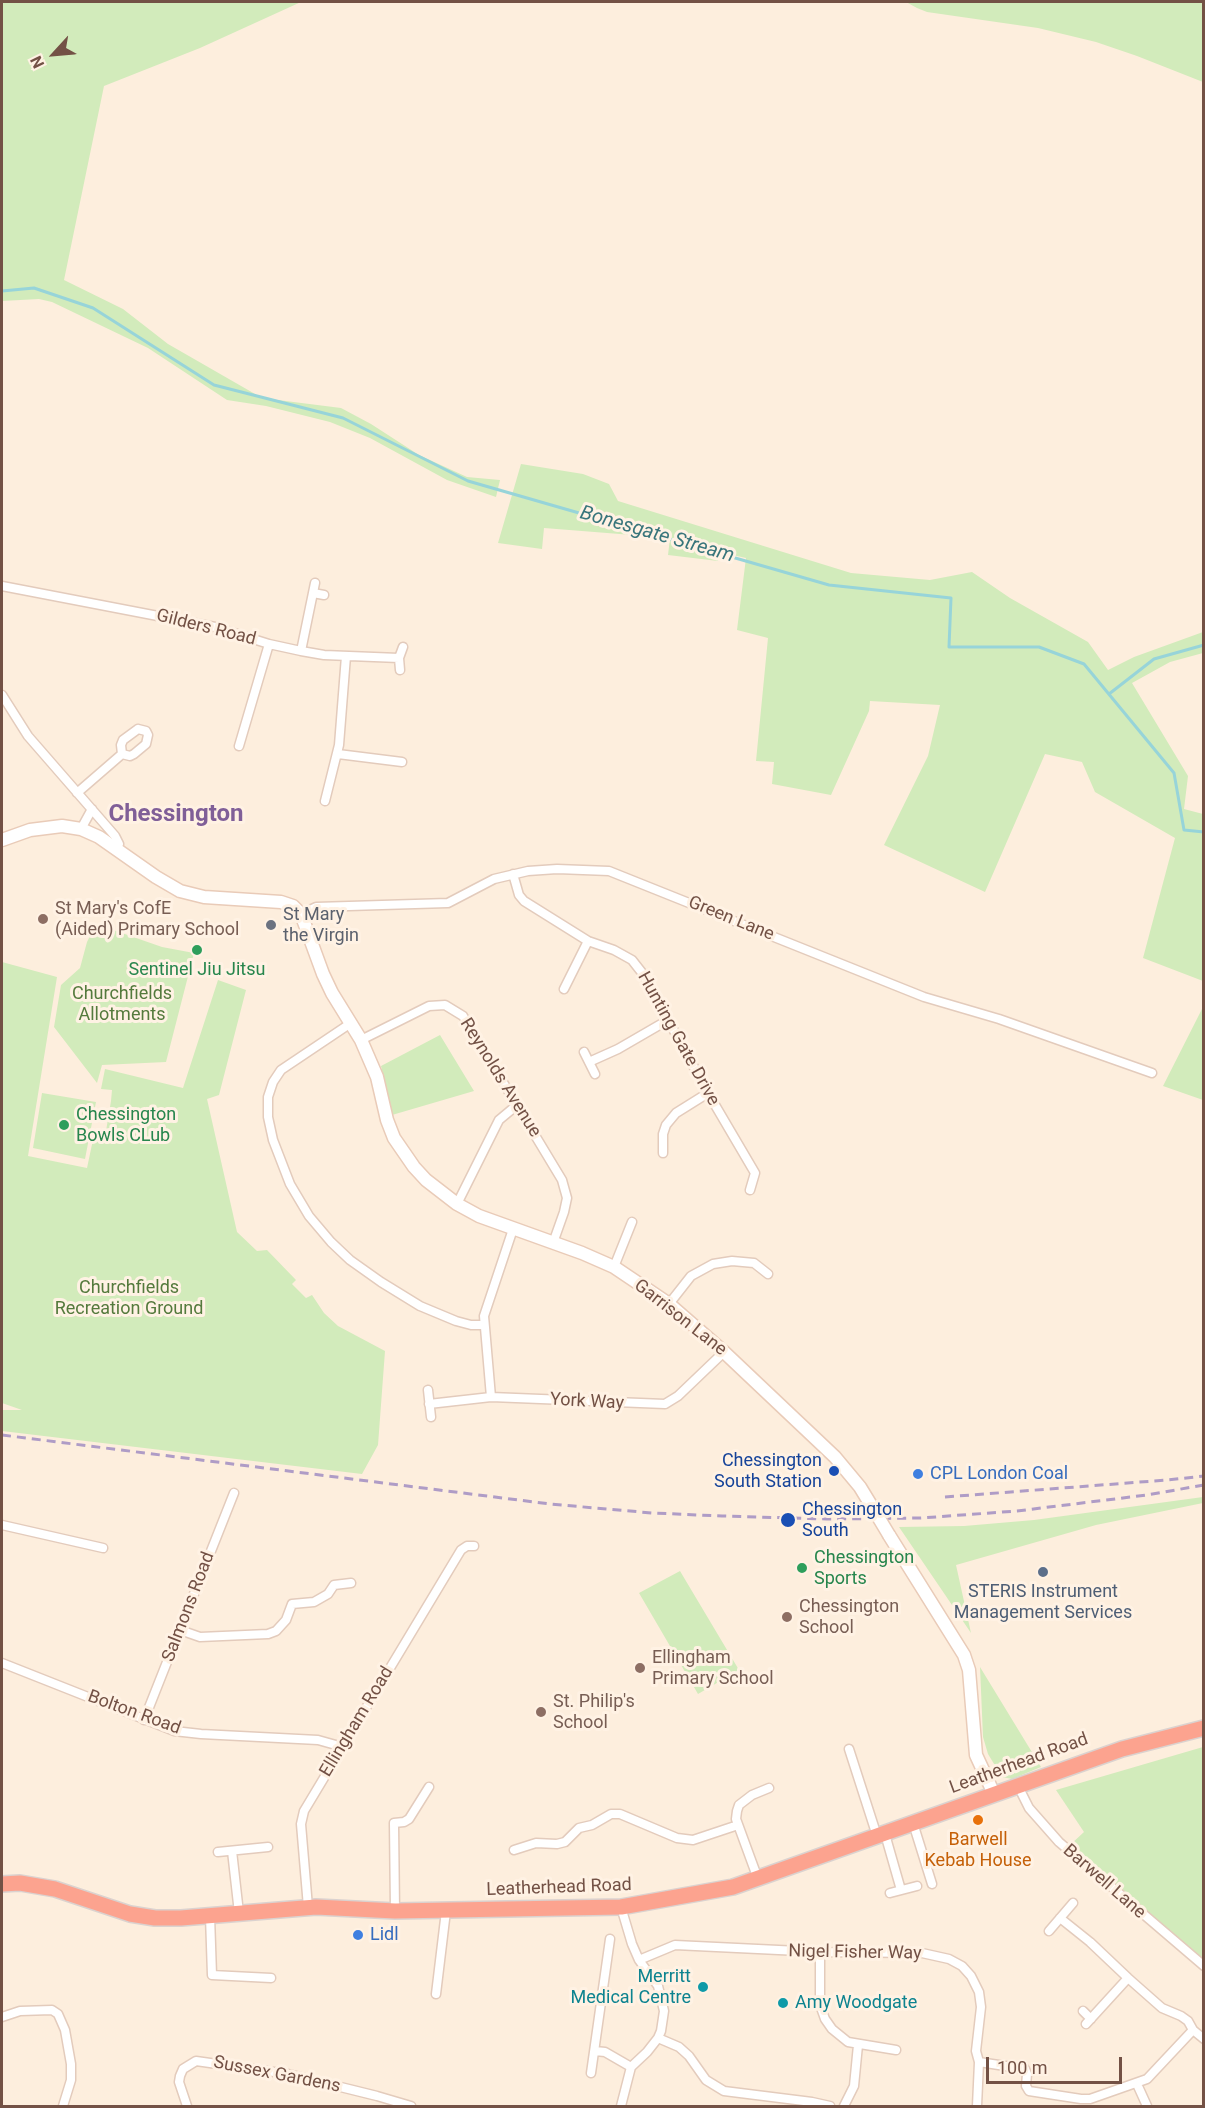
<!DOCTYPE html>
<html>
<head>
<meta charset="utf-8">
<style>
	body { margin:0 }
	#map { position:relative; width:1205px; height:2108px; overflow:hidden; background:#fdeedd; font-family:Roboto,sans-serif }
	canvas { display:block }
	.frame { position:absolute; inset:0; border:3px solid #735145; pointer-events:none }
	.north { position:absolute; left:24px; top:24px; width:60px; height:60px; -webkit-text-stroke:4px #fff2e4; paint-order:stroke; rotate:244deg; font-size:16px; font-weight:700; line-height:24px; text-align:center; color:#735145 }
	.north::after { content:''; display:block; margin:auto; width:21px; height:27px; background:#735145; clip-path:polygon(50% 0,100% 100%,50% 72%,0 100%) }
	.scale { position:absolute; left:986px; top:2057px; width:136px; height:27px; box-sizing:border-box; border:3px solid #735145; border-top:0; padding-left:8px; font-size:18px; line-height:21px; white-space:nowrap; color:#735145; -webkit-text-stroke:4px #fff2e4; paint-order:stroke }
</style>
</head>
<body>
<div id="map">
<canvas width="1205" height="2108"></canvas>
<div class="frame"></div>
<div class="north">N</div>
<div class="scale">100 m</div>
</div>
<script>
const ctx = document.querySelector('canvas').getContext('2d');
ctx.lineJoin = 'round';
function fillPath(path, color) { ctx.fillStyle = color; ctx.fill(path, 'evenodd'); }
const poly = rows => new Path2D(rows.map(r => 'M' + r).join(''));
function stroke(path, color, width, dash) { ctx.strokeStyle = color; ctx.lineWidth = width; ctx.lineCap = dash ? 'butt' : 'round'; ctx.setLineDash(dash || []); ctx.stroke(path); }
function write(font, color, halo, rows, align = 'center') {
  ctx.font = font + ' Roboto,sans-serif'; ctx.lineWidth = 6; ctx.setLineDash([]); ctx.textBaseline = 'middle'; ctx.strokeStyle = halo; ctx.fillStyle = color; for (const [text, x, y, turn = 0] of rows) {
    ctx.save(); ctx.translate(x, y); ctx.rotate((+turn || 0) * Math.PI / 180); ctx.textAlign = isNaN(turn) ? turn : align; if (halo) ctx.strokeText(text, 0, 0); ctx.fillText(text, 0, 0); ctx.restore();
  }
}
fillPath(poly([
	[2,2,301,2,200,48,104,86,64,280,123,309,168,344,262,398,341,408,371,424,419,455,467,477,500,480,496,497,447,480,370,438,330,422,266,406,227,400,148,348,52,302,39,299,2,301],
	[906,2,1203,2,1203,82,1137,56,1096,42,1038,28,927,12,917,8],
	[521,464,583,474,609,484,618,501,851,573,930,580,972,572,1010,598,1088,642,1108,670,1134,657,1203,632,1203,653,1170,662,1132,683,1188,776,1184,809,1203,814,1203,981,1143,958,1175,838,1095,792,1082,762,1045,754,985,892,884,845,928,756,940,705,870,701,869,711,831,795,772,784,774,762,756,761,768,638,737,630,746,558,719,552,718,561,668,555,670,538,544,528,542,549,498,543],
	[96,924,162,947,194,953,166,1062,102,1065,97,1083,54,1027,61,985,80,968,87,942],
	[2,962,57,977,28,1156,87,1168,94,1135,100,1137,106,1131,111,1101,112,1090,101,1089,105,1069,183,1088,218,980,246,990,219,1095,207,1099,237,1232,257,1251,267,1250,296,1280,292,1284,306,1298,312,1295,324,1313,338,1326,385,1351,378,1445,362,1474,2,1431,2,1410,22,1410,2,1403],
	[1203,1007,1203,1100,1163,1086],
	[440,1035,474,1091,392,1115,381,1066],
	[42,1093,96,1102,85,1159,33,1148],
	[1203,1497,1203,1503,1096,1525,956,1565,971,1633,899,1527,964,1526,1034,1520],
	[680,1571,739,1670,698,1694,639,1593],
	[980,1667,1041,1767,1012,1779,1002,1777,988,1754,983,1737],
	[1203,1747,1203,1959,1070,1845,1084,1832,1056,1790]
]), '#d2ebbb');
stroke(poly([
	[2,291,34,288,93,308,214,385,343,418,468,481,829,585,951,598,949,647,1039,647,1084,664,1174,773,1184,830,1204,832],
	[1109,694,1154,659,1204,645]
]), '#97d4d9', 3);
const street = poly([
	[2,586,215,627,269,644,301,651,324,655,399,658,403,647],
	[313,593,324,595],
	[301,651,315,583],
	[399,658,400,670],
	[2,695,28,736,115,836,119,844,116,849],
	[138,729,146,731,148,735,146,744,134,754,130,756,122,754,121,745,123,740,138,729],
	[239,746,269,644],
	[338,754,402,762],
	[77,793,122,754],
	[325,801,339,745,346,656],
	[81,829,92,809],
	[513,874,519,895,524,901,588,941,614,950,632,960,643,974,708,1093,755,1173,750,1190],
	[301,914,316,907,448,903,494,879,528,871,557,869,609,871,924,997,999,1019,1152,1073],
	[564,989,588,941],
	[351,1023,281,1070,273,1082,268,1097,268,1117,273,1140,290,1184,309,1216,331,1242,350,1260,381,1282,420,1306,456,1321,471,1325,484,1325],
	[361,1040,429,1006,445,1005,463,1016,562,1180,567,1198,564,1212,553,1243],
	[584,1052,595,1074],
	[589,1062,618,1049,668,1020],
	[663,1153,663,1134,666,1125,676,1113,708,1093],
	[457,1204,499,1120,517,1105],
	[614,1267,632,1222],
	[669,1304,691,1276,713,1264,732,1261,754,1263,768,1274],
	[428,1390,431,1417],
	[491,1397,484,1316,513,1229],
	[429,1404,491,1397,665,1404,678,1396,724,1352],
	[2,1525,103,1548],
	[180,1630,200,1637,268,1634,276,1631,286,1620,292,1604,314,1602,328,1594,334,1585,351,1583],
	[2,1663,174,1731,201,1734,318,1740,343,1747],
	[144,1720,234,1493],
	[849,1749,877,1836],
	[1018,1786,1029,1808,1059,1842,1204,1966],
	[913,1823,932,1884],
	[885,1834,901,1890],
	[514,1850,536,1843,557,1844,565,1842,579,1828,592,1825,611,1814,620,1814,677,1838,693,1840,738,1825],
	[232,1851,239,1913],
	[218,1852,268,1847],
	[758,1879,736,1819,737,1811,739,1805,752,1795,769,1788],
	[890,1893,917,1886],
	[308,1907,301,1824,304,1811,461,1550,467,1546,474,1546],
	[621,1907,632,1944,639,1960,658,1986,664,2011,661,2031,658,2038,647,2052,631,2067,621,2106],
	[395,1911,394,1823,404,1822,409,1819,429,1787],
	[210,1916,212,1975,271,1978],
	[1060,1918,1090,1942,1128,1978,1162,2008,1181,2016,1188,2021,1193,2030,1204,2039],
	[1049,1931,1073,1903],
	[820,1952,820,2005,825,2019,832,2029,848,2042,896,2050],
	[639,1960,675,1945,820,1952,922,1953,949,1959,962,1966,971,1976,979,1992,981,2007,976,2051,979,2062,1025,2069,1027,2074,1026,2086,1029,2091,1081,2099,1090,2099,1147,2079,1193,2030],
	[436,1994,446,1911],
	[1083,2011,1091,2019],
	[2,2017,20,2011,52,2010,58,2014,65,2030,71,2064,71,2080,63,2106],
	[1086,2024,1128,1978],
	[658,2038,679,2047,689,2056,706,2080,724,2091,812,2102,830,2106],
	[595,2051,605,2052,631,2067],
	[591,2073,610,1939],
	[1137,2084,1147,2106],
	[187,2106,179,2082,180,2076,183,2069,196,2061,288,2074,377,2096,411,2106],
	[844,2106,854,2086,858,2045],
	[977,2106,979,2062]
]);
const secondary = poly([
	[2,840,30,830,62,826,81,829,99,837,156,877,180,891,204,897,281,902,293,906,301,914,323,974,332,993,361,1040,377,1077,387,1120,394,1138,414,1167,426,1180,457,1204,479,1216,582,1253,614,1267,669,1304,724,1352,835,1457,860,1487,874,1510],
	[889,1535,964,1655,969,1670,976,1755,994,1794]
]);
const highway = poly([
	[2,1884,20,1883,55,1889,130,1914,155,1918,181,1918,316,1907,395,1911,621,1907,733,1887,1122,1749,1204,1728]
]);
stroke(street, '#e3cbbc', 11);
stroke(secondary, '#e9cbb8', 15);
stroke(highway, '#dbd2cf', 18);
stroke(street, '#fff', 8);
stroke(secondary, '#fff', 12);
stroke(highway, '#fca38f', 15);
stroke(poly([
	[2,1435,550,1504,652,1513,722,1516,827,1519,921,1518,1017,1511,1147,1495,1204,1485],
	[945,1497,1167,1480,1204,1476]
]), '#af9cc6', 3, [9, 6]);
const secondaryBridge = poly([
	[874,1510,889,1535]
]);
stroke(secondaryBridge, '#e9cbb8', 15, []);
stroke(secondaryBridge, '#fff', 12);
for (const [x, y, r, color] of [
	[43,919,6,"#8d6e63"],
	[271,925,6,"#6b7280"],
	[197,950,6,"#2e9e5b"],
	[64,1125,6,"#2e9e5b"],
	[834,1471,6,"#1a4fb4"],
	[918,1474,6,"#3f7fe0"],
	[788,1520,8,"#1a4fb4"],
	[802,1568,6,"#2e9e5b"],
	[1043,1572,6,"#5c6f8a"],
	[787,1617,6,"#8d6e63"],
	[640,1668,6,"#8d6e63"],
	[541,1712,6,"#8d6e63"],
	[978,1820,6,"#e8710a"],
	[358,1935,6,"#3f7fe0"],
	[703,1987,6,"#0f9aa8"],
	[783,2003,6,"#0f9aa8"]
]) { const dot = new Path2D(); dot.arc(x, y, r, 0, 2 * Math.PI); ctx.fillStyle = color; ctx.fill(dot); stroke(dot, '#fff2e4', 2); }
write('18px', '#735145', '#fff2e4', [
	["Gilders Road",206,628,14],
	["Green Lane",731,919,22],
	["Hunting Gate Drive",678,1039,61],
	["Reynolds Avenue",500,1078,58],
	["Garrison Lane",680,1318,38],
	["York Way",587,1402,3],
	["Salmons Road",189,1607,-69],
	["Bolton Road",134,1713,20],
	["Ellingham Road",357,1722,-59],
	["Leatherhead Road",1019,1764,-20],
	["Barwell Lane",1104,1882,41],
	["Leatherhead Road",559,1888,-2],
	["Nigel Fisher Way",855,1953,1],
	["Sussex Gardens",277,2075,11]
]);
write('18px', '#785e54', '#fff2e4', [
	["St Mary's CofE",55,909],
	["(Aided) Primary School",55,930],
	["Chessington",799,1607],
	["School",799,1628],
	["Ellingham",652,1658],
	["Primary School",652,1679],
	["St. Philip's",553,1702],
	["School",553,1723]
], 'left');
write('18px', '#5b616d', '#fff2e4', [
	["St Mary",283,915],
	["the Virgin",283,936]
], 'left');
write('18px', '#27864d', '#fff2e4', [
	["Sentinel Jiu Jitsu",197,970,"center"],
	["Chessington",76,1115],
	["Bowls CLub",76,1136],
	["Chessington",814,1558],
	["Sports",814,1579]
], 'left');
write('18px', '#547a3c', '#fff2e4', [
	["Churchfields",122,994],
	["Allotments",122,1015],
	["Churchfields",129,1288],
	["Recreation Ground",129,1309]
]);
write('18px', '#164399', '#fff2e4', [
	["Chessington",822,1461],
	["South Station",822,1482],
	["Chessington",802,1510,"left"],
	["South",802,1531,"left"]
], 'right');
write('18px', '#366cbe', '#fff2e4', [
	["CPL London Coal",930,1474],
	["Lidl",370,1935]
], 'left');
write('18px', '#4e5e75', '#fff2e4', [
	["STERIS Instrument",1043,1592],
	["Management Services",1043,1613]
]);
write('18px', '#c56008', '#fff2e4', [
	["Barwell",978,1840],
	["Kebab House",978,1861]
]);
write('18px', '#0d838f', '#fff2e4', [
	["Merritt",691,1977],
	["Medical Centre",691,1998],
	["Amy Woodgate",795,2003,"left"]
], 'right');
write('italic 20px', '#38757b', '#fff2e4', [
	["Bonesgate Stream",657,535,16]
]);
write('bold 24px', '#805f98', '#fff2e4', [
	["Chessington",176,815]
]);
</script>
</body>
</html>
